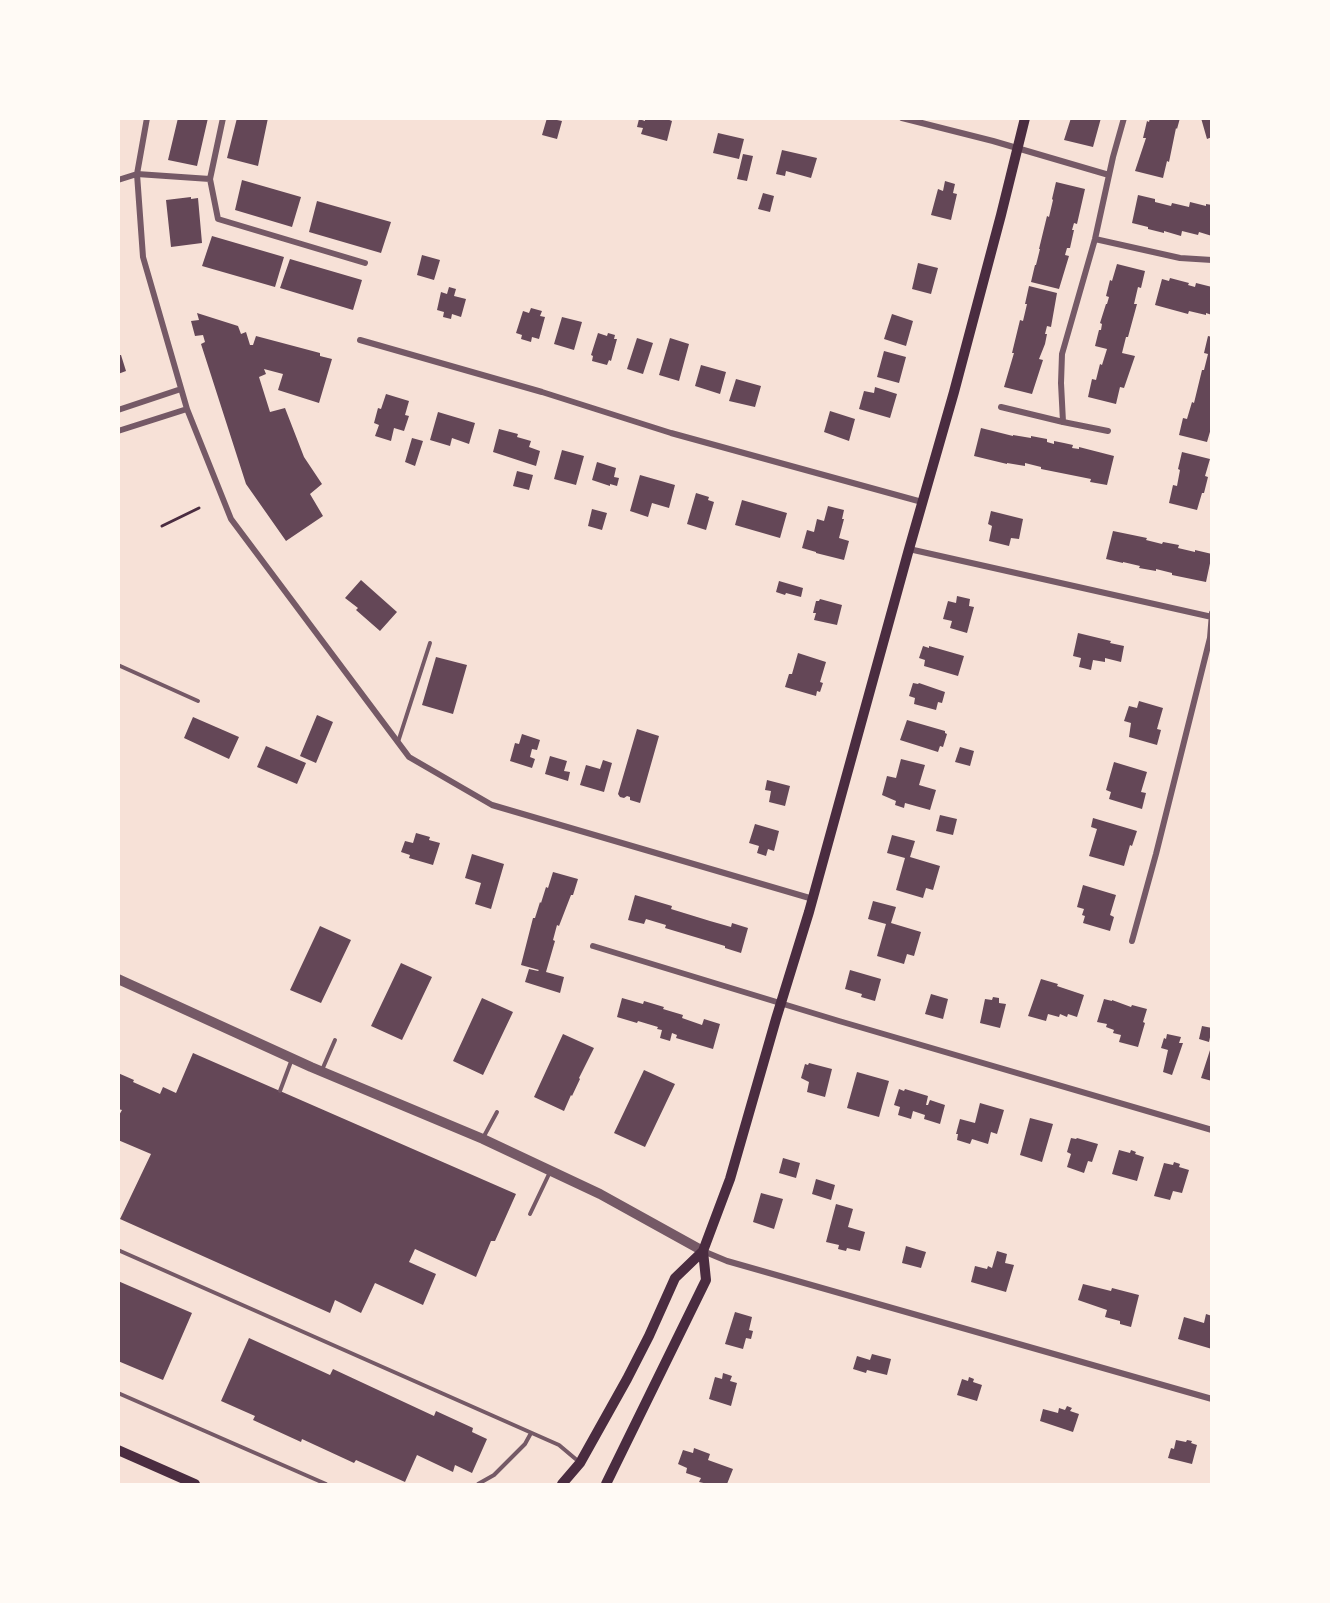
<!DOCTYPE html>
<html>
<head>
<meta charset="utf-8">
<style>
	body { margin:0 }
	#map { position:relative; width:1330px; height:1603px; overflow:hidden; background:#f7e1d7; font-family:Karla,sans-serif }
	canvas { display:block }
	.frame { position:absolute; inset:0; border:120px solid #fffaf5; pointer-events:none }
</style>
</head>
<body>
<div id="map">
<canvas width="1330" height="1603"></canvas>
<div class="frame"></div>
</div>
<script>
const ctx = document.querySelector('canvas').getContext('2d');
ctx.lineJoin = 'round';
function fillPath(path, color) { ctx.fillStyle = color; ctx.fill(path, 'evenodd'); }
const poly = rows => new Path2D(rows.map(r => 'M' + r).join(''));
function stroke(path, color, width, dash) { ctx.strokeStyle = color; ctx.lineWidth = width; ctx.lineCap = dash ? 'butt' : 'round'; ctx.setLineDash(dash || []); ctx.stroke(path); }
fillPath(poly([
	[178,118,208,118,197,166,168,160],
	[237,118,268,118,258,166,227,158],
	[547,118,562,121,557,139,542,135],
	[645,118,664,118,672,121,667,141,641,134,643,128,637,127,639,119,645,121],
	[1071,118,1101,118,1093,147,1064,140],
	[1150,118,1180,118,1177,129,1176,128,1169,162,1167,161,1163,178,1135,171,1146,138,1143,138,1147,121,1149,122],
	[1201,118,1212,118,1212,137,1207,139],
	[718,133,744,139,739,159,713,153],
	[782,150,817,158,811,178,786,171,785,176,776,174],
	[743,154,753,156,747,181,737,179],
	[242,180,301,197,292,227,235,210],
	[945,181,955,184,953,193,957,194,951,220,931,215,938,189,943,191],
	[1056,182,1085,189,1077,224,1074,223,1072,230,1074,230,1070,248,1067,248,1065,255,1069,256,1059,289,1031,282,1035,265,1036,265,1040,249,1039,249,1047,216,1049,217,1053,200,1052,199],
	[763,193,774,196,770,212,758,209],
	[1138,195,1155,199,1155,202,1171,206,1172,203,1189,207,1190,202,1206,206,1206,204,1212,205,1212,236,1199,232,1198,235,1182,231,1181,236,1164,231,1164,233,1148,229,1148,227,1132,223],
	[191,197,191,199,198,198,202,243,171,247,166,200],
	[317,201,391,222,381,253,309,232],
	[212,236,284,257,275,287,202,266],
	[422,255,440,260,434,280,417,275],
	[290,259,362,280,353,310,280,288],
	[918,263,938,268,931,294,912,289],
	[1117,264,1145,271,1141,288,1138,287,1134,304,1137,304,1128,337,1126,337,1122,353,1135,356,1124,388,1120,387,1116,404,1088,397,1092,379,1096,380,1100,364,1102,365,1107,349,1095,346,1099,330,1101,330,1102,324,1100,323,1106,304,1107,304,1109,297,1106,296,1110,280,1112,281],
	[1170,278,1189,283,1188,285,1195,287,1196,283,1212,287,1212,315,1206,313,1206,315,1189,311,1188,314,1155,305,1162,279,1169,281],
	[1029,286,1057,293,1051,327,1047,326,1045,334,1047,334,1045,344,1039,359,1043,360,1032,394,1004,387,1014,353,1012,353,1020,320,1023,321,1027,304,1025,304],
	[449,287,456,289,454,296,466,299,461,317,452,314,451,319,443,317,444,312,437,310,441,292,447,294],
	[531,308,542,311,540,316,545,317,539,339,532,337,531,342,521,339,522,335,516,333,523,311,529,313],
	[197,313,238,326,241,334,246,332,250,345,253,345,256,336,320,353,320,356,332,359,319,403,278,390,283,374,264,369,266,374,259,377,270,412,285,408,304,457,322,484,310,494,323,516,286,541,246,484,201,344,205,342,203,335,195,336,191,321,199,320],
	[892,314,913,321,906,346,884,339],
	[562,317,582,322,574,350,554,344],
	[598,333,607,336,608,333,615,335,614,339,617,339,611,361,609,360,607,365,592,361,593,356,591,355],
	[1208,336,1212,337,1212,425,1207,442,1179,435,1183,418,1187,419,1192,402,1194,403,1202,370,1204,370,1208,354,1204,353],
	[637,338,653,343,643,374,627,369],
	[670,338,689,344,679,381,659,375],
	[884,351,906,357,899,383,877,377],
	[118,355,121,355,126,371,118,374],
	[701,365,726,372,720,394,695,386],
	[736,379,761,386,755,407,729,401],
	[875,387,897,394,890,418,859,409,864,391,874,393],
	[386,394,409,401,405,415,409,416,404,431,394,428,391,441,375,436,379,425,374,423,378,408,381,409],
	[830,411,855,419,849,441,824,432],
	[438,412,475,423,469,444,452,438,450,446,430,440],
	[981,428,1013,436,1013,435,1031,438,1031,436,1047,439,1047,442,1054,444,1054,441,1064,443,1073,445,1072,448,1079,449,1079,447,1114,456,1107,485,1090,482,1091,479,1041,469,1041,467,1025,463,1025,466,1007,463,1007,464,974,456],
	[499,429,518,434,517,437,531,441,529,447,540,451,536,466,493,452],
	[412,438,423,441,415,466,405,462],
	[562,450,584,456,576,485,554,479],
	[1182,452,1210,459,1205,476,1208,477,1204,493,1202,493,1197,510,1169,503,1173,485,1177,486,1180,470,1178,469],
	[597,462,616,468,614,477,619,478,617,486,610,484,610,486,592,480],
	[517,471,533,475,529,490,513,486],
	[640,475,675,485,669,508,652,503,648,517,630,511],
	[696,493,709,497,708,500,714,502,706,530,687,524],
	[742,500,787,513,780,538,735,525],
	[828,506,844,510,842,519,844,519,839,538,849,541,844,560,816,553,816,552,802,548,807,530,814,532,817,519,824,521],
	[592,509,607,513,602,530,588,526],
	[991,511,1023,519,1019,539,1011,538,1009,546,989,541,992,526,988,524],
	[1113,531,1147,538,1146,540,1162,544,1163,542,1179,545,1178,548,1195,552,1195,550,1212,554,1206,582,1172,575,1172,573,1156,569,1156,571,1139,568,1140,566,1123,562,1123,563,1106,559],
	[361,580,397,612,380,631,356,610,358,608,345,598],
	[779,581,803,588,801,597,786,593,785,595,776,592],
	[957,596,970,599,969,606,974,607,967,633,950,628,952,621,943,619,948,601,956,603],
	[820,599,842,605,837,625,814,620,816,613,813,613,816,601,819,601],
	[1078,633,1111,641,1110,643,1124,646,1121,662,1105,658,1105,662,1093,660,1091,670,1079,667,1081,658,1073,656],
	[923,646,929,648,929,646,964,656,958,676,924,666,925,660,919,658],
	[798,653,826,662,820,682,823,683,820,692,817,691,816,696,785,687,789,674,792,674],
	[436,657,467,665,453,714,422,705],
	[913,683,918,684,919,683,945,692,942,703,938,702,936,710,914,704,915,698,909,696],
	[1139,701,1163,708,1157,729,1161,730,1157,745,1129,737,1131,723,1124,721,1129,706,1137,708],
	[317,715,333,722,316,763,300,756],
	[193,717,239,737,229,759,184,738],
	[907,720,945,731,945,733,947,734,943,747,940,746,938,752,900,740],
	[637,729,659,736,640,803,630,800,630,797,627,796,624,798,620,797,618,794],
	[522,734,540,740,537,750,532,749,530,757,535,759,532,768,510,761,515,743,519,744],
	[266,746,306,763,297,784,257,767],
	[960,747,974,751,970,766,955,762],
	[550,756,567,761,564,771,570,772,568,781,545,774],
	[901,759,925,765,919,785,936,790,930,810,905,803,904,808,895,805,896,801,882,795,887,776,896,778],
	[603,760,612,763,604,792,580,785,586,765,600,769],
	[1114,762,1147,772,1141,792,1146,793,1142,809,1109,799,1111,792,1106,790],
	[767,780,790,786,785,806,769,802,771,791,765,790],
	[940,815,957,819,953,835,936,831],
	[1093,818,1137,831,1132,846,1130,845,1124,866,1089,856,1097,829,1091,827],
	[755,824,779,831,774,851,768,849,766,856,757,853,759,846,749,843],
	[416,833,430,837,429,840,440,843,433,865,409,858,410,855,401,852,405,841,413,843],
	[892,835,915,841,910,857,940,866,933,890,926,888,923,898,896,890,905,858,887,853],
	[472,854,504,864,491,909,475,904,481,883,465,878],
	[553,872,578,879,573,895,571,895,559,926,557,925,553,940,555,941,546,972,564,977,560,993,525,982,529,969,538,971,539,970,521,965,533,918,535,918,540,902,541,903,546,887,548,888],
	[1083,885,1116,895,1110,915,1114,917,1110,931,1083,923,1085,916,1082,915,1084,909,1077,907],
	[635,895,672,906,671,909,710,921,731,927,732,923,748,928,741,953,725,948,725,946,665,928,666,925,646,919,644,924,628,920],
	[873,901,896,907,891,923,921,932,914,956,907,954,904,964,877,956,886,924,868,919],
	[320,926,351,940,321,1003,290,990],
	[401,963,432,977,402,1040,371,1026],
	[850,970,881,979,875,1001,861,997,862,994,845,989],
	[1041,979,1058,984,1057,986,1084,995,1077,1017,1068,1014,1067,1017,1060,1014,1059,1017,1048,1014,1046,1021,1028,1016],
	[931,994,948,999,943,1019,925,1014],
	[993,997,999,998,999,1003,1006,1004,1000,1028,980,1023,985,999,992,1000],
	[482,998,513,1012,483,1075,453,1061],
	[622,998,643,1004,644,1001,664,1007,663,1009,683,1015,682,1018,702,1025,704,1019,720,1024,713,1049,676,1038,677,1035,672,1033,670,1041,660,1038,662,1030,657,1029,658,1027,638,1021,637,1023,617,1017],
	[1104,999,1112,1001,1112,1000,1131,1007,1132,1005,1147,1009,1143,1022,1145,1023,1138,1047,1119,1042,1121,1035,1113,1033,1114,1030,1106,1027,1107,1024,1097,1022],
	[1202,1026,1212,1028,1209,1042,1199,1039],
	[563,1034,594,1048,579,1078,580,1079,572,1096,571,1095,564,1111,534,1097],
	[1167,1034,1181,1037,1179,1043,1183,1043,1172,1075,1163,1072,1168,1050,1161,1048,1164,1038,1166,1039],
	[1211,1047,1212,1047,1212,1081,1201,1078],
	[193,1053,516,1194,495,1241,491,1241,476,1277,415,1249,409,1262,436,1274,423,1305,375,1283,361,1313,335,1300,330,1313,120,1219,151,1154,118,1140,118,1117,122,1110,118,1109,118,1073,134,1080,133,1082,160,1094,163,1087,176,1093],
	[809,1063,832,1069,825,1097,807,1092,809,1082,801,1078,805,1064,808,1065],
	[644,1070,675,1084,645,1147,614,1133],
	[857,1072,889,1081,879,1117,847,1108],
	[899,1089,904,1091,905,1089,928,1096,926,1105,928,1105,930,1100,945,1105,940,1124,924,1119,925,1115,913,1111,911,1119,898,1115,900,1107,894,1105],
	[980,1103,1004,1110,997,1134,991,1132,988,1144,972,1139,970,1144,957,1140,958,1134,956,1134,960,1119,975,1123],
	[1030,1118,1053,1124,1042,1162,1020,1155],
	[1071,1138,1076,1139,1077,1138,1098,1144,1092,1162,1088,1161,1084,1173,1067,1167,1071,1154,1067,1152],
	[1119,1150,1130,1153,1131,1150,1136,1152,1135,1154,1144,1157,1137,1181,1112,1174],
	[783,1158,800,1163,796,1178,779,1173],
	[1174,1162,1180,1164,1179,1167,1189,1170,1182,1193,1173,1191,1170,1200,1154,1196,1164,1163,1173,1165],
	[816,1179,835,1185,831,1200,812,1194],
	[761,1193,783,1199,774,1229,753,1222],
	[836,1204,853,1209,848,1227,865,1232,860,1251,847,1248,846,1251,838,1249,839,1245,826,1242],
	[906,1246,926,1252,921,1268,902,1263],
	[997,1251,1007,1254,1005,1263,1014,1265,1006,1292,971,1282,975,1266,987,1269,988,1266,992,1268],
	[118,1281,192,1313,163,1380,118,1361],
	[1083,1284,1111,1291,1112,1288,1139,1295,1131,1327,1120,1324,1120,1321,1105,1317,1107,1310,1078,1300],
	[735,1312,752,1317,749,1330,753,1331,751,1339,746,1338,743,1349,725,1344],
	[1206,1314,1212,1316,1212,1349,1178,1339,1184,1317,1204,1323],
	[249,1338,330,1375,333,1369,434,1416,436,1411,473,1428,472,1432,487,1439,472,1473,455,1465,453,1472,417,1455,405,1482,356,1460,354,1463,302,1439,301,1442,253,1420,255,1416,221,1401],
	[872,1354,891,1359,887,1375,867,1370,866,1373,853,1369,857,1356,870,1360],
	[723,1373,732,1376,730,1381,737,1383,731,1406,709,1399,715,1377,722,1379],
	[969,1377,974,1379,973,1382,982,1385,977,1401,957,1395,962,1379,968,1381],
	[1067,1406,1072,1408,1070,1411,1079,1414,1073,1432,1040,1421,1043,1409,1058,1413,1059,1408,1065,1410],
	[1176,1440,1186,1442,1187,1440,1192,1441,1191,1443,1197,1445,1192,1464,1168,1458,1171,1448,1174,1449],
	[694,1448,710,1454,708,1460,733,1469,727,1484,708,1484,699,1482,701,1478,686,1473,687,1468,678,1464,683,1450,693,1453]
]), '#644757');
stroke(poly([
	[162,526,199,508]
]), '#4a2c40', 3);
stroke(poly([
	[118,665,198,701],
	[398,742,430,643],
	[322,1070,335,1040],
	[280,1091,292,1059],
	[483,1138,497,1112],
	[530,1214,550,1172],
	[118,1250,559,1445,578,1461],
	[118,1393,326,1484],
	[478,1484,494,1475,525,1444,531,1433]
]), '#755966', 4);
stroke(poly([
	[147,118,137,174,143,257,187,409,231,519,409,757,492,805,813,899],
	[223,118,210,179,218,219,365,263],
	[902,118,993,141,1109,175],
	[118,180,137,174,210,179],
	[1095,239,1180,258,1212,260],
	[360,340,542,392,671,433,922,502],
	[1001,407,1063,422,1108,431],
	[118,410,181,389],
	[1063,422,1061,383,1062,354,1095,239,1113,157,1124,118],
	[118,431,187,409],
	[909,549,1212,617],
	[1132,941,1156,854,1210,638,1212,613],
	[593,946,839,1021,1212,1130],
	[703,1251,727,1261,1212,1399]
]), '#755966', 6);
stroke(poly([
	[118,979,311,1067,483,1139,600,1194,703,1251]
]), '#755966', 10);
stroke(poly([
	[118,1450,195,1484],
	[562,1484,580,1463,627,1379,649,1336,675,1278,703,1251,730,1179,776,1019,809,912,909,549,954,392,1001,215,1025,118],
	[606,1484,706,1280,703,1251]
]), '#4a2c40', 10);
</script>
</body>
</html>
